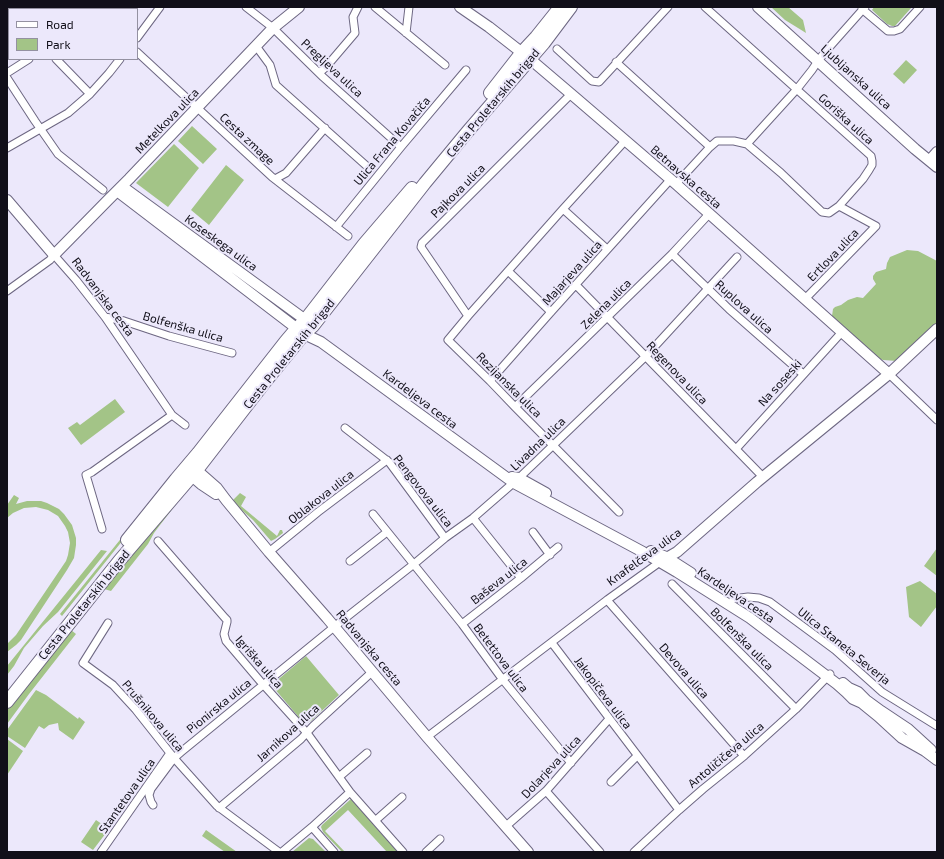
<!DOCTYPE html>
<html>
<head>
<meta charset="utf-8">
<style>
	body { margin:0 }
	#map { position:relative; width:944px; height:859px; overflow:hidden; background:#ece8fb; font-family:"Exo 2",sans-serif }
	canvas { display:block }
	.frame { position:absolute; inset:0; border:8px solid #110f19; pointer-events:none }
	.legend { position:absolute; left:8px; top:8px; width:130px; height:52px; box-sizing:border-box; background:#ece8fb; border:1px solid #9491a1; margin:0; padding:5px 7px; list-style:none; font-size:12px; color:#110f19 }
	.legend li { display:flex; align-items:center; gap:8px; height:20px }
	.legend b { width:20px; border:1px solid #9491a1 }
</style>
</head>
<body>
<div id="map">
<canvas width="944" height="859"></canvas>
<div class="frame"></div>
<ul class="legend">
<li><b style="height:5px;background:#fff"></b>Road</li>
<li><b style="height:11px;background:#a3c487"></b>Park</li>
</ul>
</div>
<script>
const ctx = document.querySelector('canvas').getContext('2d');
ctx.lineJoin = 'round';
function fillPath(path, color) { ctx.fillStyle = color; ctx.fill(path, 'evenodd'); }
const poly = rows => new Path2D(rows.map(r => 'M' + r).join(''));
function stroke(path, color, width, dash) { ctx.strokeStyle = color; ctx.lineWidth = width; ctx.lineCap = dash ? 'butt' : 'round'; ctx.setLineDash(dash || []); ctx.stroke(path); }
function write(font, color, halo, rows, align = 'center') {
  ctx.font = font + ' "Exo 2",sans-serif'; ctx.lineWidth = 4; ctx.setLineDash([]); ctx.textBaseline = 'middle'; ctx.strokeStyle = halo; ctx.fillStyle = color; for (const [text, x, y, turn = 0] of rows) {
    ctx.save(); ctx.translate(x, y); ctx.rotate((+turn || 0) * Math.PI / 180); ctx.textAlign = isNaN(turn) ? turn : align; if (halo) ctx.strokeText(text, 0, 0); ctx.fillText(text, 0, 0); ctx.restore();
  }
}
fillPath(poly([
	[771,7,788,7,803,20,806,33,798,28,785,20],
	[874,7,912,7,895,26,892,26,887,24,872,10],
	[906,60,917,70,904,84,893,74],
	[192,126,217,149,203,164,178,141],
	[174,144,199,168,168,207,136,183],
	[226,165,244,180,209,225,191,210],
	[907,250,918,251,937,261,937,324,897,361,883,360,878,358,834,320,832,316,833,309,835,307,841,305,848,300,857,297,863,298,876,284,873,279,873,276,876,272,886,269,887,263,890,257],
	[115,399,125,412,81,445,68,428,77,422,80,425],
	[170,478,172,479,62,616,60,614],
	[240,493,246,497,241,506,277,536,280,530,282,530,283,533,275,539,271,541,253,520,237,506,233,500],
	[184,494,160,525,154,533,148,544,111,591,104,589,110,578],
	[14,495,19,498,16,504,27,501,41,501,47,503,59,509,64,514,72,525,76,538,76,545,74,558,67,570,21,640,16,645,7,652,7,644,16,635,66,561,68,555,70,543,68,532,65,526,58,516,48,510,36,507,24,508,13,513,7,518,7,505],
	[937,548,937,576,924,566],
	[101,550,107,551,58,612,43,626,24,648,14,666,7,675,7,666],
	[920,581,937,594,937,606,921,627,909,617,906,587],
	[71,630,76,634,29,694,7,724,7,707],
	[306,656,339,695,311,721,307,723,302,721,273,687,273,684,274,683],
	[36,690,46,695,78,719,79,717,85,722,73,740,59,730,58,723,49,725,44,729,39,726,25,748,7,736,7,730],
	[7,739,23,751,7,775],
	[352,798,399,852,387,852,348,810,325,831,345,852,342,852,323,832,321,827,322,825],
	[96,820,109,829,93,850,81,842],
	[206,830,237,852,225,852,202,836],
	[309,838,313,839,326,852,292,852]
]), '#a3c487');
const street = poly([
	[8,7,10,9],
	[77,7,80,9],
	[246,7,273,28,323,77,401,147],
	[375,7,445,65],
	[705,7,871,156,872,161,872,165,869,170,863,179,839,206],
	[862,9,888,31,894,31,900,29,920,7],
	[406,33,409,7],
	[137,38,160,7],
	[256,46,270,65,276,85,370,169],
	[557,49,592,81,599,82,668,7],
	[137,52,272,177,348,236],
	[56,59,90,94],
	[616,62,710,147,717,141,734,141,747,144,781,173,822,212,829,213,839,206,876,226,805,299],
	[7,73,29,59],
	[319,73,326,67,355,33,353,17,358,7],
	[7,78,35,121,58,154,103,190],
	[747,144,797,89,812,70,818,61,825,52,865,7],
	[7,148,68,113,90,94,109,73,120,59],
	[275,179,286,173,325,128],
	[676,184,710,147],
	[563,209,607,249],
	[336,227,401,147,466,70],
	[672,254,729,309,803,374],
	[508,271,551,312],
	[576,285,763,477],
	[7,291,50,260,54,255,76,280,105,317,172,415,185,425],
	[468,316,421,247,422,243,571,94],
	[105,317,124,321,169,336,232,353],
	[889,374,937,420],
	[490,381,551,312,670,180],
	[515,407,672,254,709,214],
	[345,428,389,462,445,538],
	[736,449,842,332],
	[619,512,515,407,490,381,448,340,468,316,563,209,625,141],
	[373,514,462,624,503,680,571,763],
	[473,518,521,578],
	[102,529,86,475,92,472,172,415],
	[533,532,550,555],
	[158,541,225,618,227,620,227,622,224,634,226,641,260,681,307,733,350,792,403,852],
	[269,552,318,512,387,460],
	[350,561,387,532],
	[672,584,796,709],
	[733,599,748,597,759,598,770,602,835,650,882,692,937,726],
	[607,600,744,756],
	[108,623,83,663,113,685,136,710,174,758,217,806,279,852],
	[462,624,521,578,558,547],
	[552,643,679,810],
	[427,737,607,600,660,562],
	[339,777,367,753],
	[611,782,637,756],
	[546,791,600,852],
	[153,805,151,802,149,795,151,789,174,758,181,752,339,623,414,564,445,538,473,518,519,478,646,356,737,257],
	[219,808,301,739,313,726,372,672],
	[376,820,402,797],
	[312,827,350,792],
	[505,827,546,791,609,719],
	[101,852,170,753],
	[282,852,312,827,334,852],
	[426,852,440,839],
	[634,852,679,810,703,789,744,756,796,709,830,674]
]);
const secondary = poly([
	[460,7,489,27,530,59,577,99,676,184,805,299,889,374],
	[758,7,915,149,937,167],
	[930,160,937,152],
	[123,187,311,324],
	[117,191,304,334,321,342,514,483,643,552,677,572,750,618,837,684,846,692,853,699,862,703,878,716,902,738,925,751,937,760],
	[7,200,54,255,108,200,129,179,273,28,299,7],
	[192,466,217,488,226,500,269,552,327,618,427,737,528,852],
	[187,472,201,484,216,494],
	[512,477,519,478,546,493],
	[651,551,666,557,691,573],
	[663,560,677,552,757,482,889,374,937,329],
	[843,683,849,688,858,692,866,700,881,711,908,729,931,750]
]);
const primary = poly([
	[490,93,522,52,536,37,560,7],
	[127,540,176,479,198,453,285,342,296,329,305,320,364,244,412,188],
	[7,702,119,561,197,470,265,382,304,334,313,326,425,183,468,131,544,43,571,7]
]);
stroke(street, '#6d6782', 9);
stroke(secondary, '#6d6782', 12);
stroke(primary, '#6d6782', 14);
stroke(street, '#fff', 7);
stroke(secondary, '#fff', 10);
stroke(primary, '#fff', 12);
write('12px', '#110f19', '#ece8fb', [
	["Pregljeva ulica",332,68,43],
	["Ljubljanska ulica",856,77,42],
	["Cesta Proletarskih brigad",493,103,-50],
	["Goriška ulica",846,119,42],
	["Metelkova ulica",167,121,-46],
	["Cesta zmage",247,139,43],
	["Ulica Frana Kovačiča",392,141,-50],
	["Betnavska cesta",686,177,41],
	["Pajkova ulica",458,191,-45],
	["Koseskega ulica",221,243,36],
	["Ertlova ulica",833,255,-46],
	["Majarjeva ulica",572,273,-48],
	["Radvanjska cesta",103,297,53],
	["Zelena ulica",606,304,-45],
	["Ruplova ulica",744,307,42],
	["Bolfenška ulica",183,327,16],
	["Cesta Proletarskih brigad",289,354,-51],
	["Regenova ulica",677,373,46],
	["Na soseski",780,383,-48],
	["Rezijanska ulica",509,385,45],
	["Kardeljeva cesta",420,399,37],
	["Livadna ulica",538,444,-44],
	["Pengovova ulica",423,491,52],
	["Oblakova ulica",321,497,-38],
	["Knafelčeva ulica",644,557,-36],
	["Baševa ulica",499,581,-38],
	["Kardeljeva cesta",736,595,34],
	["Cesta Proletarskih brigad",84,605,-51],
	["Bolfenška ulica",742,639,45],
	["Ulica Staneta Severja",844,646,39],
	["Radvanjska cesta",369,648,50],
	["Betettova ulica",501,658,53],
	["Igriška ulica",259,662,49],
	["Devova ulica",684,671,49],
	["Jakopičeva ulica",603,693,53],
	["Pionirska ulica",219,706,-39],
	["Prušnikova ulica",153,716,50],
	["Jarnikova ulica",288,733,-42],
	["Antoličičeva ulica",726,755,-40],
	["Dolarjeva ulica",551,767,-47],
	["Stantetova ulica",127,796,-55]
]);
</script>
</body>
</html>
